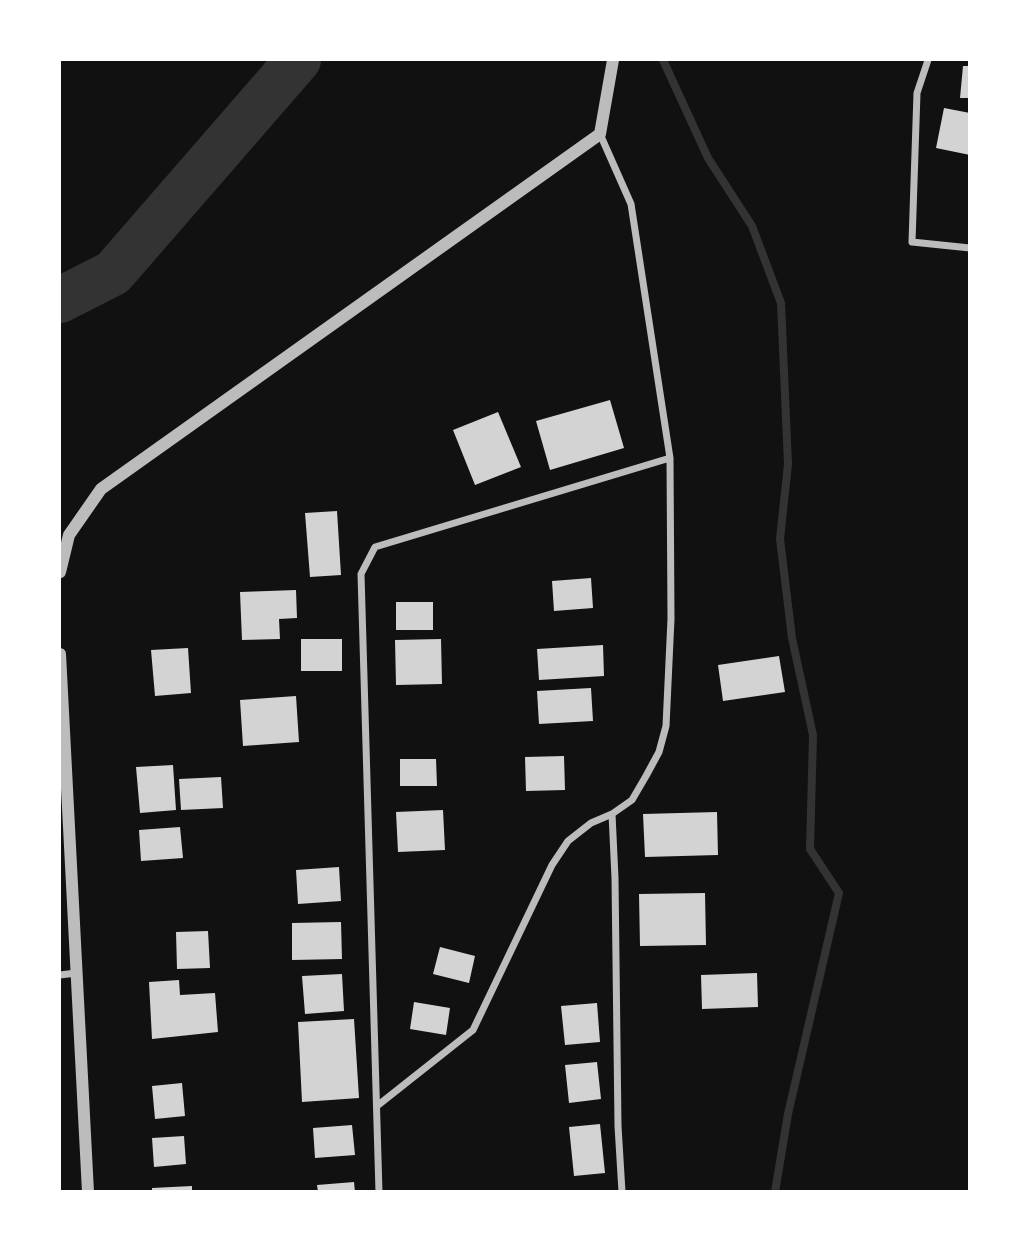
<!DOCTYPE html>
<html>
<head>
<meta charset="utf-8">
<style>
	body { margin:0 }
	#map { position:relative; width:1029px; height:1251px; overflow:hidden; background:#111; font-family:Arial,sans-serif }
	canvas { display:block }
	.frame { position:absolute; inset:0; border:61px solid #fff; pointer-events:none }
</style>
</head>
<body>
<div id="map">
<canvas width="1029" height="1251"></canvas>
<div class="frame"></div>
</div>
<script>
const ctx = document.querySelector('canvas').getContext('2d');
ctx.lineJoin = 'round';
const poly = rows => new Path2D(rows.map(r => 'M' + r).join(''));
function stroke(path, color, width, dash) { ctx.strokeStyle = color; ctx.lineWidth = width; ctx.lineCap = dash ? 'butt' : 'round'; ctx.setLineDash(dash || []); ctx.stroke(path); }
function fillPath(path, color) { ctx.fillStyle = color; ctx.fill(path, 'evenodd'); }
stroke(poly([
	[663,60,708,158,752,226,781,303,788,464,780,539,792,638,813,735,810,849,839,893,788,1114,775,1192]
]), '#333', 8);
stroke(poly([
	[60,300,113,273,298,60]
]), '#333', 46);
fillPath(poly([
	[963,66,970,66,970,98,960,98],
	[944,108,970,113,970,155,936,148],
	[610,400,624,448,550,470,536,421],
	[498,412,521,467,475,485,453,430],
	[337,511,341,575,310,577,305,513],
	[591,578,593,608,554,611,552,581],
	[296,590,297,618,279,619,280,639,242,640,240,592],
	[396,602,433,602,433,630,396,630],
	[301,639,342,639,342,671,301,671],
	[441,639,442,684,396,685,395,640],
	[603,645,604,676,539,680,537,649],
	[188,648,191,693,155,696,151,650],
	[779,656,785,692,723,701,718,665],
	[591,688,593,721,539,724,537,691],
	[296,696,299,742,243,746,240,700],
	[564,756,565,790,526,791,525,757],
	[400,759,436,759,437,786,400,786],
	[173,765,176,810,140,813,136,767],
	[221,777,223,808,181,810,179,779],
	[443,810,445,850,398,852,396,812],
	[717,812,718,855,645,857,643,814],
	[180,827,183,858,141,861,139,830],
	[339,867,341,901,298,904,296,870],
	[705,893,706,945,640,946,639,894],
	[341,922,342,959,292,960,292,923],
	[208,931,210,968,177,969,176,932],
	[440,947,475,956,469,983,433,974],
	[757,973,758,1007,702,1009,701,975],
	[342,974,344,1011,305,1014,302,976],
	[179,980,180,995,215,993,218,1032,152,1039,149,982],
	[414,1002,450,1008,446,1035,410,1029],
	[597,1003,600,1042,565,1045,561,1006],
	[354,1019,359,1098,302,1102,298,1022],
	[597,1062,601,1099,569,1103,565,1065],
	[182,1083,185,1116,155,1119,152,1086],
	[600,1124,605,1173,574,1176,569,1127],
	[352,1125,355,1155,315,1158,313,1128],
	[184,1136,186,1164,154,1167,152,1138],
	[354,1182,355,1192,318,1192,317,1185],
	[192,1186,192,1192,152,1192,152,1188]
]), '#d3d3d3');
stroke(poly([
	[928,60,917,93,912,242,970,248],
	[600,134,631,204,670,458,671,619,666,726,659,752,646,776,632,800,612,814,615,878,618,1126,622,1192],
	[60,975,76,973],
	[377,1106,473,1030,552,865,568,841,591,823,612,814],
	[379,1192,361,574,375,547,670,458]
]), '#bcbcbc', 7);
stroke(poly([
	[60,572,69,535,101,489,600,134,613,60],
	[60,654,88,1192]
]), '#bcbcbc', 12);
</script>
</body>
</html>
